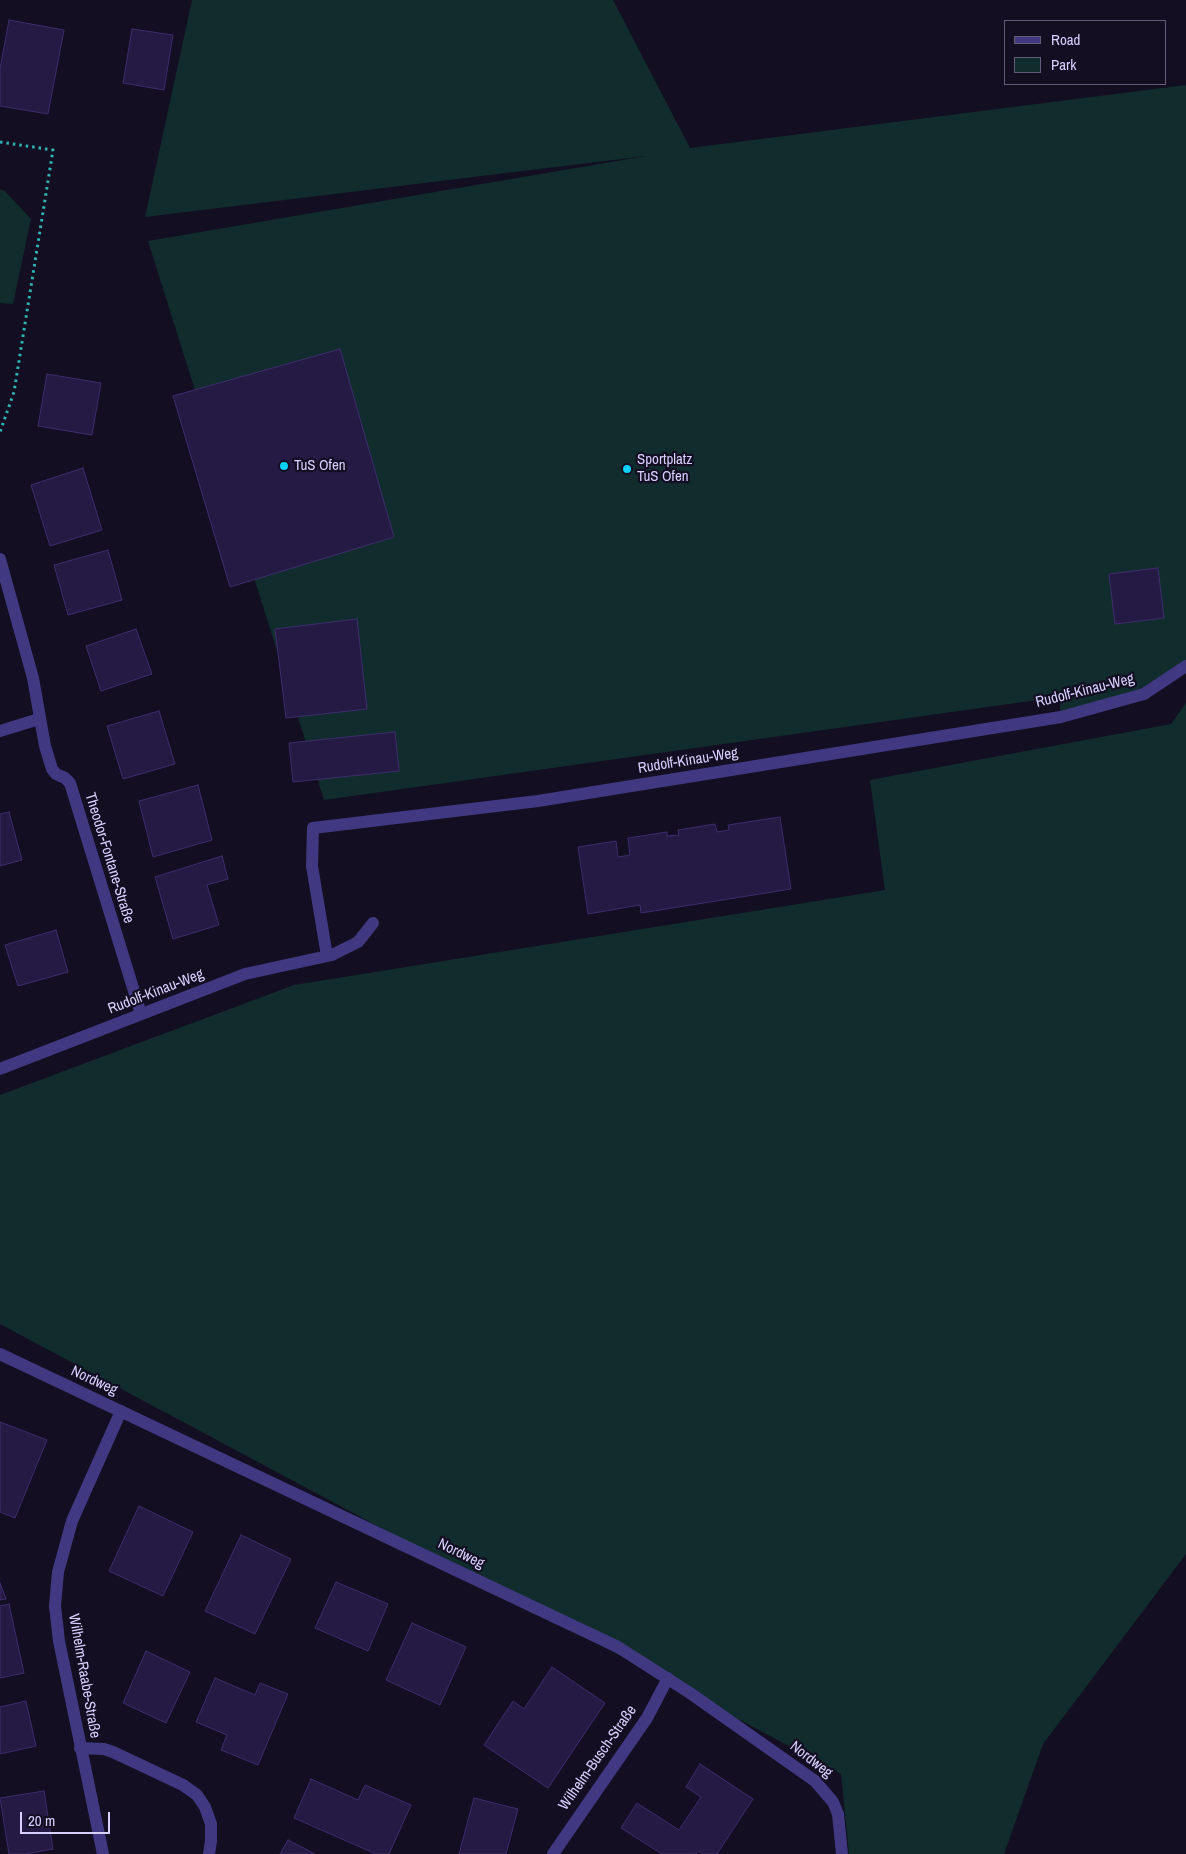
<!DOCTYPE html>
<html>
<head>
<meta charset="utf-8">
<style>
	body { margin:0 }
	#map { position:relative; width:1186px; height:1854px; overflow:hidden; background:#130e22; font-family:"Archivo Narrow",sans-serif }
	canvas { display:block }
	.legend { position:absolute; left:1004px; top:20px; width:162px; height:65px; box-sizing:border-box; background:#130e22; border:1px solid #625c7a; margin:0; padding:6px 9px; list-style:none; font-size:15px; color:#d8d0ff }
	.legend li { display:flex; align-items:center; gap:10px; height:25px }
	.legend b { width:25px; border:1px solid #625c7a }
	.scale { position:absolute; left:20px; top:1812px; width:90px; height:22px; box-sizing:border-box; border:2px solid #d8d0ff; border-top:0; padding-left:6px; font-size:15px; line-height:18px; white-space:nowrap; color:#d8d0ff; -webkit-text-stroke:4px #130e22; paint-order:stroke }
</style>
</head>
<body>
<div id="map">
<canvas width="1186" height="1854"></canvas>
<ul class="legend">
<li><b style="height:6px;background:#403981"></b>Road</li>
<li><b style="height:14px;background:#112c2c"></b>Park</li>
</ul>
<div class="scale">20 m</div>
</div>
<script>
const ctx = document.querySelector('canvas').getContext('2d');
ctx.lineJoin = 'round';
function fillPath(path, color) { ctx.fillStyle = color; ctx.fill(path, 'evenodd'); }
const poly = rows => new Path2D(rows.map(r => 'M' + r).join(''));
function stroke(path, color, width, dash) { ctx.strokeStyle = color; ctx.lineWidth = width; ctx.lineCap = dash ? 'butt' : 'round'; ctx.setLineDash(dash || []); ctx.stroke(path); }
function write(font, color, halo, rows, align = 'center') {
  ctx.font = font + ' "Archivo Narrow",sans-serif'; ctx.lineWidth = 4.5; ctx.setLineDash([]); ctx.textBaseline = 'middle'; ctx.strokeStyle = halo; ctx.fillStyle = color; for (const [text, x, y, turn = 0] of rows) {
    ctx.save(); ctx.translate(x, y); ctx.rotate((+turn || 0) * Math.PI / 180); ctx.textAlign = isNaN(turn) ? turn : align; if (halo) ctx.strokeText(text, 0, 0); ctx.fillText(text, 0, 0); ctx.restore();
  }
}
fillPath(poly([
	[192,0,613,0,690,148,1186,85,1186,661,1144,694,1061,717,1059,697,324,800,148,241,646,156,145,217],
	[0,189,5,191,31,219,13,304,0,303],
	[1186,703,1186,1554,1043,1744,1004,1854,849,1854,841,1774,0,1324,0,1095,294,985,885,890,870,780,1171,724]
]), '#112c2c');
const building = poly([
	[9,20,64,30,48,114,0,106,0,69,9,20],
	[132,29,173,35,164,90,123,83,132,29],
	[340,349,394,537,230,587,173,396,340,349],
	[47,374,101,383,92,435,38,426,47,374],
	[83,468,102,530,50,546,31,485,83,468],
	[108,550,122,600,68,615,54,565,108,550],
	[1158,568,1164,618,1115,624,1109,574,1158,568],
	[357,619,367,709,286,718,275,629,357,619],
	[136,629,152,674,101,691,86,646,136,629],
	[159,711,175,764,123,779,107,726,159,711],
	[395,732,399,771,293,782,289,743,395,732],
	[198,785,212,840,153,857,139,801,198,785],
	[9,812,22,860,0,866,0,814,9,812],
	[780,817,791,889,641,913,640,905,588,914,578,847,616,841,618,857,630,855,628,838,667,832,667,836,679,835,678,830,715,824,717,832,729,830,728,825,780,817],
	[222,856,228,879,207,885,219,925,173,939,155,877,222,856],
	[56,930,68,972,18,986,5,945,56,930],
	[0,1422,47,1440,15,1518,0,1512,0,1422],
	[139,1506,193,1532,163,1596,109,1571,139,1506],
	[241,1535,291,1559,255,1634,205,1611,241,1535],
	[336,1582,388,1604,368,1651,315,1628,336,1582],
	[0,1583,6,1599,0,1600,0,1583],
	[9,1604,24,1673,0,1678,0,1606,9,1604],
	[412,1623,466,1647,440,1705,386,1680,412,1623],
	[146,1651,190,1672,166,1723,123,1703,146,1651],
	[552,1667,605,1703,548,1788,484,1745,513,1701,524,1709,552,1667],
	[215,1678,255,1695,260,1683,288,1694,258,1765,221,1750,227,1735,196,1722,215,1678],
	[26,1701,36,1746,0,1754,0,1707,26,1701],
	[700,1764,753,1799,717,1854,704,1854,698,1851,696,1854,662,1854,621,1828,637,1803,679,1830,701,1797,686,1787,700,1764],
	[311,1779,358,1800,365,1785,411,1805,389,1854,376,1854,294,1818,311,1779],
	[44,1791,53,1849,26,1854,9,1854,0,1798,44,1791],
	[474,1798,518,1809,506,1854,459,1854,474,1798],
	[288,1840,315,1854,280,1854,288,1840]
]);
fillPath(building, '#251a43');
stroke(building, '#3e2c6f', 1);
stroke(poly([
	[0,142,53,150,14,392,0,432]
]), '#2fb3b3', 3, [2.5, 4]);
stroke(poly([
	[0,559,33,678,45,746,52,769,56,774,65,778,70,783,141,1014],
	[0,731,39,719],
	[327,956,312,866,313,828,538,801,1061,717,1144,694,1186,666],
	[0,1069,245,974,332,955,358,942,373,923],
	[0,1354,618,1647,690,1693,815,1781,833,1802,838,1814,842,1854],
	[80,1748,104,1749,113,1752,183,1785,197,1795,205,1807,211,1824,211,1841,209,1854],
	[103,1854,59,1641,55,1606,58,1572,72,1521,121,1411],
	[553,1854,647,1718,668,1678]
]), '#403981', 12);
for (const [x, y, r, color] of [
	[284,466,5,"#02d0f8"],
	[627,469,5,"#02d0f8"]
]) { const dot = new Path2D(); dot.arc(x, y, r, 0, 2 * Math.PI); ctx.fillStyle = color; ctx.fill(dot); stroke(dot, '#130e22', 2); }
write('15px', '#d8d0ff', '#130e22', [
	["Sportplatz",637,460],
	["TuS Ofen",637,477],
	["TuS Ofen",294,466]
], 'left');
write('15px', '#d8d0ff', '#130e22', [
	["Rudolf-Kinau-Weg",1085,691,-14],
	["Rudolf-Kinau-Weg",688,761,-9],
	["Theodor-Fontane-Straße",109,858,73],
	["Rudolf-Kinau-Weg",156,992,-21],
	["Nordweg",94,1381,25],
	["Nordweg",461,1554,26],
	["Wilhelm-Raabe-Straße",84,1676,80],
	["Wilhelm-Busch-Straße",598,1758,-55],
	["Nordweg",811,1760,38]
]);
</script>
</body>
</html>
